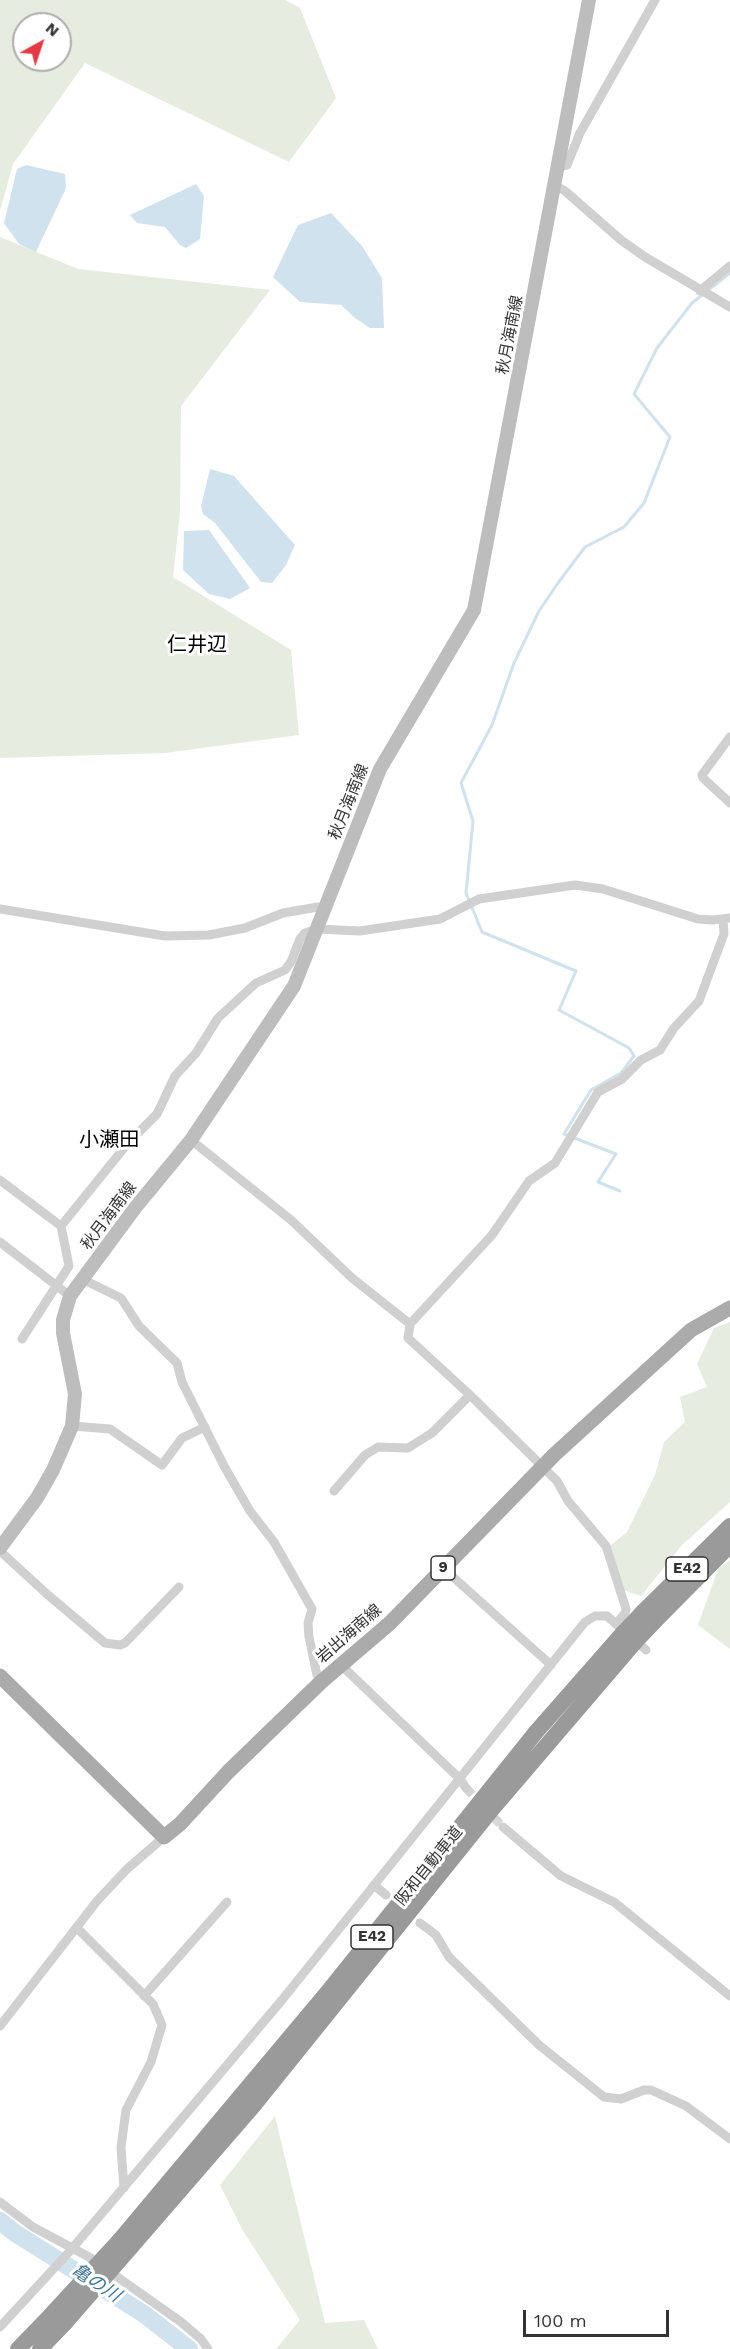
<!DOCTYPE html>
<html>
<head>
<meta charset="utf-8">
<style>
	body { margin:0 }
	#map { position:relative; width:730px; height:2349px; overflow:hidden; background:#fff; font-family:"Work Sans",sans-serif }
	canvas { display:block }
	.north { position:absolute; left:12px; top:12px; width:60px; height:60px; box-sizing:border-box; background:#fff; border:2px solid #adadad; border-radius:50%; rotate:40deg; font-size:16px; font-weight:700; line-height:24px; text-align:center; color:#333 }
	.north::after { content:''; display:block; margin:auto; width:21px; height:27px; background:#e63946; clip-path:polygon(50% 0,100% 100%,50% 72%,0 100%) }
	.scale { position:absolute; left:523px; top:2310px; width:146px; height:27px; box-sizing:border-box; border:3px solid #333; border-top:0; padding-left:8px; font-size:18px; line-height:21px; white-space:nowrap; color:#333; -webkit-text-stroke:4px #fff; paint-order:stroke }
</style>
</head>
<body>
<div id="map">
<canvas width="730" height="2349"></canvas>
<div class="north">N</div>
<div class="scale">100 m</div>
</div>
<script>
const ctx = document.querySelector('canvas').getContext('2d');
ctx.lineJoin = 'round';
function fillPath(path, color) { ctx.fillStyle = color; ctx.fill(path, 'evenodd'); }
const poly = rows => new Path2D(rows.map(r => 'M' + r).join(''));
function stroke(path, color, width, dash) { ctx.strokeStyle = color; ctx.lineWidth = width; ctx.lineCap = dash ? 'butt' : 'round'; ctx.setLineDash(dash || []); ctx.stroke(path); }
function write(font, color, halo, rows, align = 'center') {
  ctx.font = font + ' "Work Sans","Noto Sans JP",sans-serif'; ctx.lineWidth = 6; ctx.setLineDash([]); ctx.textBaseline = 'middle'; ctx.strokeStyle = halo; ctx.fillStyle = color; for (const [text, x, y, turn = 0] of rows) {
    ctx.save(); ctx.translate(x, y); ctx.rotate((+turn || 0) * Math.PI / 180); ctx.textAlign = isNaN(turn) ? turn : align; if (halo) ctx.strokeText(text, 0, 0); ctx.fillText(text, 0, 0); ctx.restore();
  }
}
fillPath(poly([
	[0,0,285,0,300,8,336,98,289,162,85,63,13,164,0,211],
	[24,24,60,24,60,60,24,60],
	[0,237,78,269,270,290,181,406,180,512,173,577,291,650,299,735,165,753,0,758],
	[730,1322,730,1502,682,1545,641,1596,618,1588,605,1550,627,1532,655,1475,664,1442,685,1422,680,1397,707,1387,697,1364,714,1328],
	[730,1560,730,1649,698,1625,718,1569],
	[275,2116,325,2323,364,2320,378,2349,276,2349,300,2320,242,2229,220,2185]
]), '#e6ecdf');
fillPath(poly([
	[26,165,65,174,66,188,36,252,19,244,4,223,17,169],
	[196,184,204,196,200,239,186,248,180,245,165,227,137,223,130,215],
	[331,213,362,246,382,278,384,328,370,328,355,318,341,305,300,302,273,277,298,225],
	[210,469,234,476,295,545,286,565,272,583,261,582,215,523,203,514,201,506],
	[209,530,250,588,230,599,209,594,183,570,184,531]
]), '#cfe2ee');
stroke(poly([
	[620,1191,598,1182,616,1154,564,1134,591,1090,621,1073,634,1056,629,1048,559,1010,576,971,482,932,466,893,473,821,461,783,492,725,514,663,539,611,558,583,585,547,624,527,644,503,670,437,634,394,657,348,692,303,730,273]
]), '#cfe2ee', 3);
stroke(poly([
	[0,2221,15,2233,144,2314,189,2349]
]), '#cfe2ee', 18);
stroke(poly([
	[466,1788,503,1827]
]), '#d6d6d6', 9, [9, 4.5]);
stroke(poly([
	[558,167,567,165,580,133,655,0],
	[555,185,565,191,621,240,645,257,730,307],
	[700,291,730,266],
	[730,737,702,775,703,778,730,803],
	[0,909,165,936,209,935,245,928,283,913,318,907,325,909],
	[191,1140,291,1220,352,1278,410,1324],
	[0,1180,61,1226,69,1266,22,1339],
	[61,1226,128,1143,157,1114,175,1076,196,1053,218,1018,256,983,285,970,291,962,300,939,305,933,317,929,360,931,440,919,479,899,575,885,603,889,698,919,713,920,730,918],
	[0,1242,70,1296],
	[82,1279,121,1298,139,1326,177,1363,182,1382,224,1466,250,1511,274,1542,312,1609,308,1623,309,1637,317,1675,321,1682],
	[470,1395,557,1481,568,1501,606,1546,626,1609,625,1613,616,1624],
	[72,1426,110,1429,162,1465,182,1438,205,1427],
	[334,1491,365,1455,378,1447,408,1448,432,1433,470,1395,408,1338,410,1324,492,1235,529,1181,555,1163,598,1092,622,1079,641,1060,660,1050,674,1028,699,1001,724,934,723,919],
	[0,1551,48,1595,105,1643,120,1645,125,1643,179,1587],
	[443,1568,551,1665],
	[340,1664,460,1779,466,1788],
	[503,1827,561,1876,614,1902,730,1996],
	[374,1885,386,1895],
	[420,1923,436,1935,449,1957,539,2045,604,2097,621,2099,644,2090,651,2090,686,2106,730,2139],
	[78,1929,153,2004,162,2025,151,2062,126,2110,121,2147,124,2188],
	[144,1996,227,1902],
	[0,2026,97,1901,127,1869,164,1837],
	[0,2202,33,2227,89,2257,181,2322,201,2339,208,2349],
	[0,2327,70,2251,282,2000,585,1622,595,1616,607,1616,646,1650]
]), '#d0d0d0', 9);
stroke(poly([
	[0,1548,37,1498,53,1470,72,1426,75,1394,63,1333,63,1320,70,1296,135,1208,191,1140,294,986,380,769,474,610,589,0]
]), '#bdbdbd', 14);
stroke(poly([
	[0,1676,164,1837,180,1824,228,1772,321,1682,390,1623,554,1455,691,1330,730,1308]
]), '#ababab', 15);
stroke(poly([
	[643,1612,730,1526],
	[654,1622,730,1545],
	[120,2240,327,1993,536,1732,623,1633],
	[131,2247,254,2105,493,1808,635,1642],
	[18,2349,50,2316],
	[40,2349,65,2323]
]), '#9a9a9a', 16);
stroke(poly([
	[623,1633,643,1612],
	[635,1642,654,1622],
	[50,2316,120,2240],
	[65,2323,131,2247]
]), '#9a9a9a', 16);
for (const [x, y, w] of [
	[443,1568,24],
	[687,1569,42],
	[372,1937,42]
]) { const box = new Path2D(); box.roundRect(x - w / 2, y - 12, w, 24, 4.5); ctx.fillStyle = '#fff'; ctx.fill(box); stroke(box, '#333', 1.5); }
write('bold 15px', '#333', null, [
	["9",443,1568],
	["E42",687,1569],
	["E42",372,1937]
]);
write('16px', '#333', '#fff', [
	["秋月海南線",510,335,-79],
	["秋月海南線",349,802,-68],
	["秋月海南線",109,1216,-53],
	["岩出海南線",349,1634,-41],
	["阪和自動車道",429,1866,-51]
]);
write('italic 18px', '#3f7597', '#fff', [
	["亀の川",96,2283,33]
]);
write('20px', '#000', '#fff', [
	["仁井辺",197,645],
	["小瀬田",109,1140]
]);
</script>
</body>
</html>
